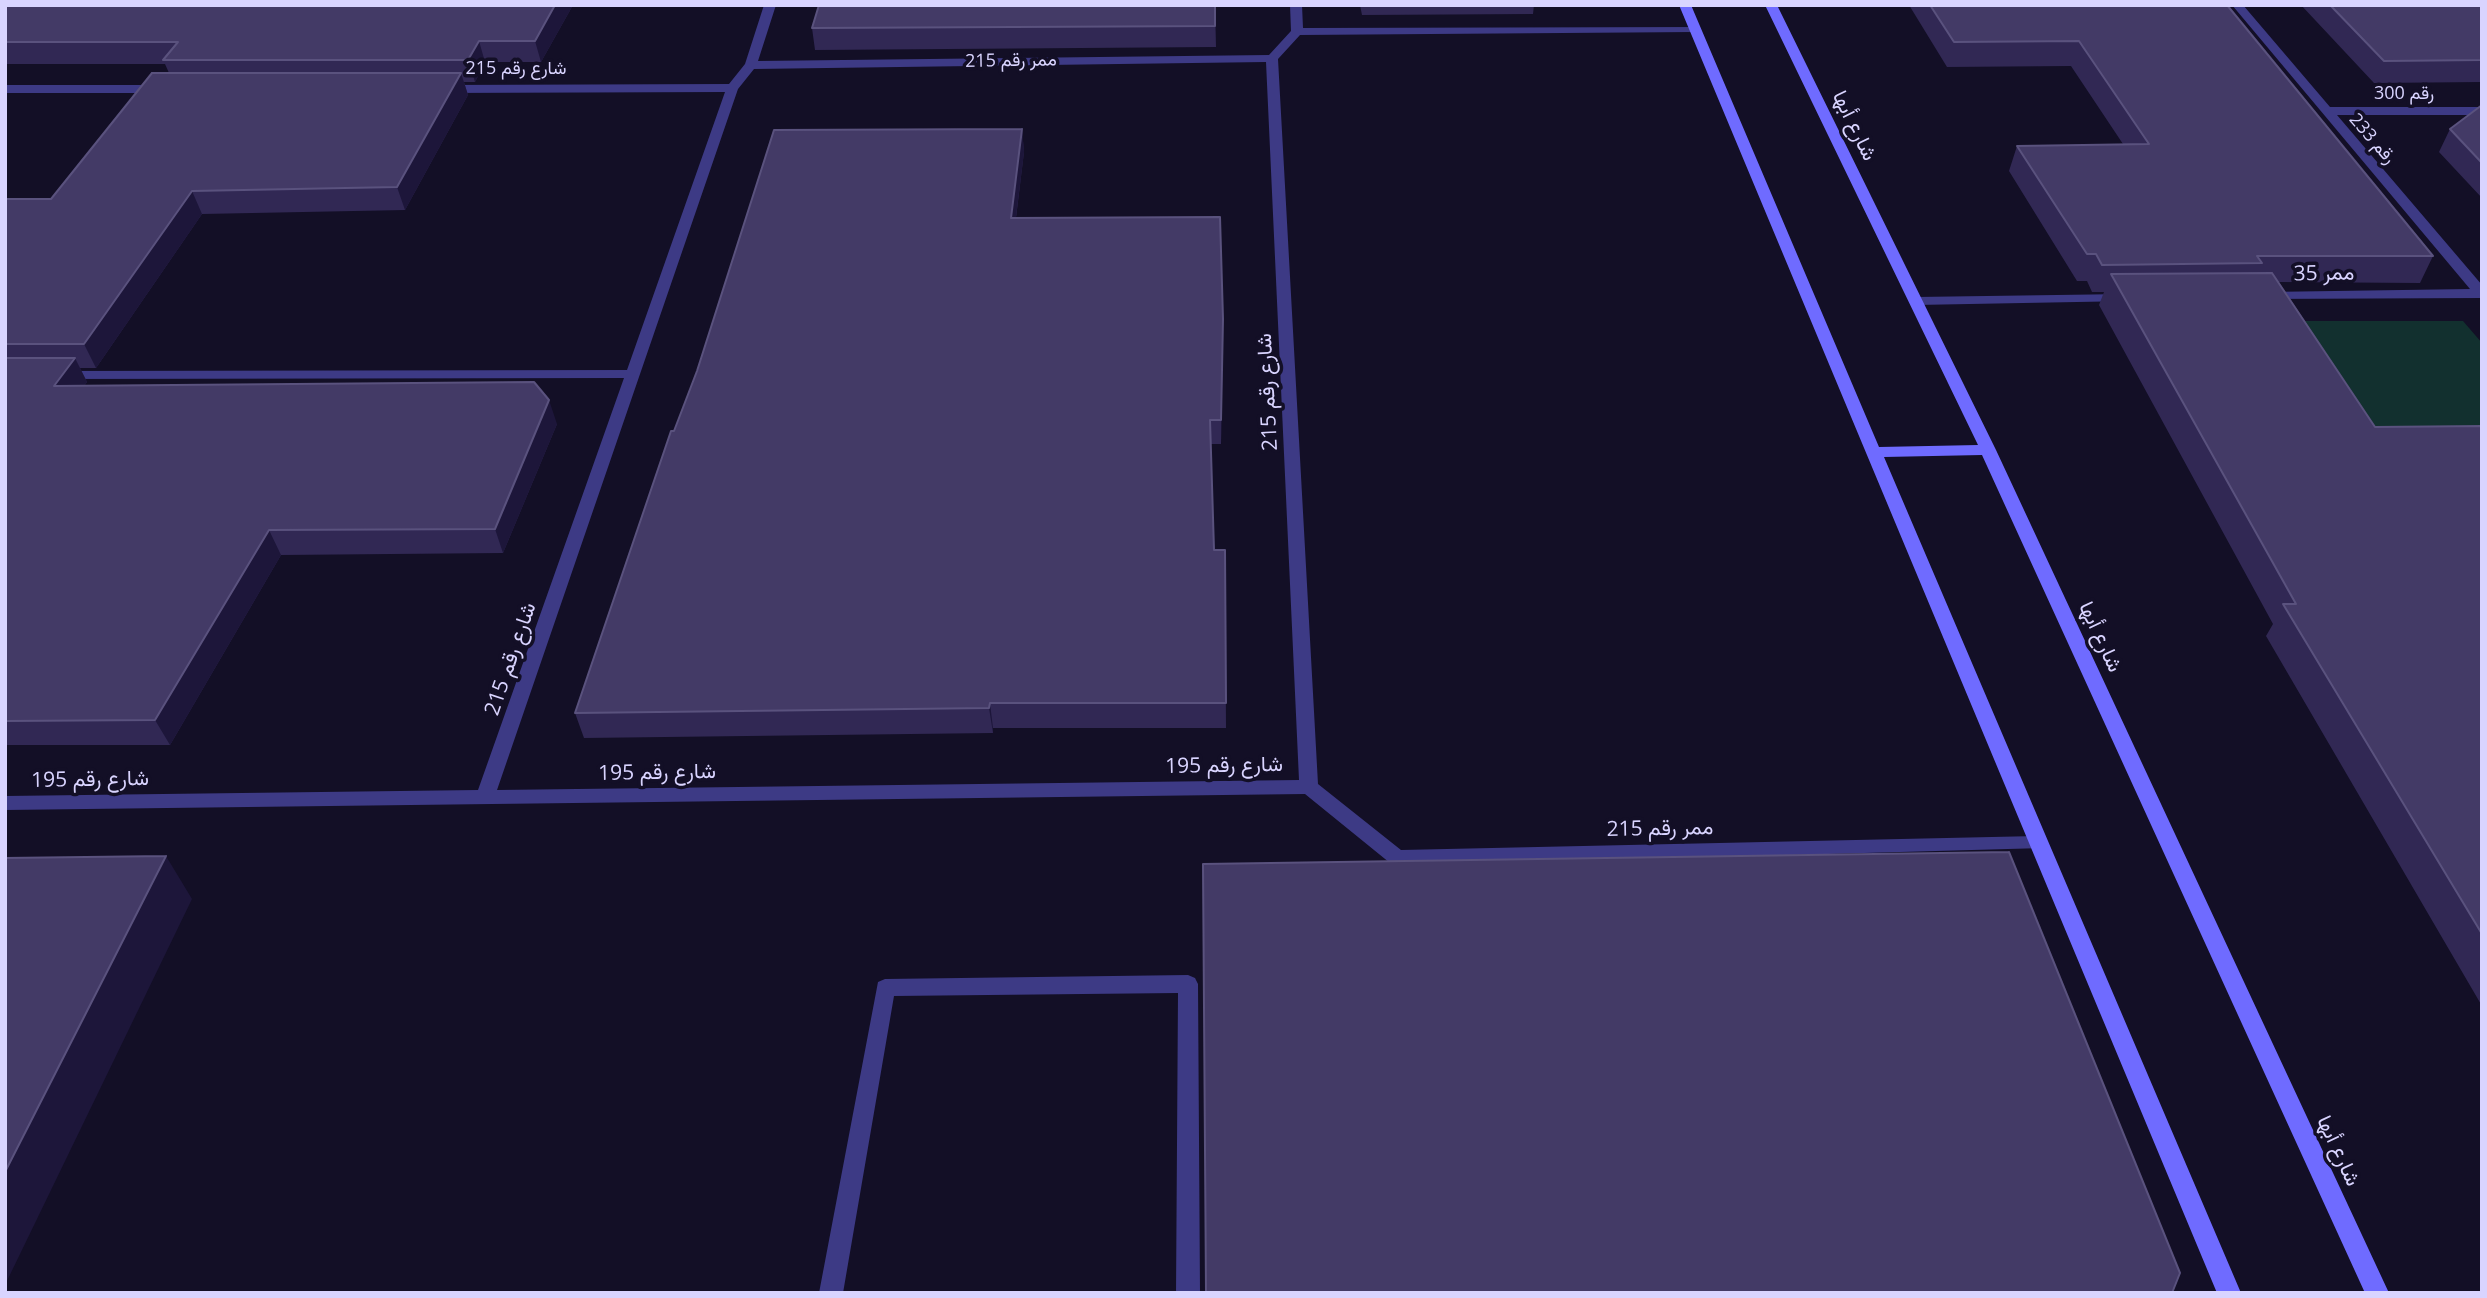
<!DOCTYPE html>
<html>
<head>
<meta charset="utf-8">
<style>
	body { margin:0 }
	#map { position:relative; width:2487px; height:1298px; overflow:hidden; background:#130f26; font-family:"Open Sans",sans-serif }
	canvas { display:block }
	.frame { position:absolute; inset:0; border:7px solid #d9d4ff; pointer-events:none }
</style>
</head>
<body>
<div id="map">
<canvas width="2487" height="1298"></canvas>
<div class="frame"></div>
</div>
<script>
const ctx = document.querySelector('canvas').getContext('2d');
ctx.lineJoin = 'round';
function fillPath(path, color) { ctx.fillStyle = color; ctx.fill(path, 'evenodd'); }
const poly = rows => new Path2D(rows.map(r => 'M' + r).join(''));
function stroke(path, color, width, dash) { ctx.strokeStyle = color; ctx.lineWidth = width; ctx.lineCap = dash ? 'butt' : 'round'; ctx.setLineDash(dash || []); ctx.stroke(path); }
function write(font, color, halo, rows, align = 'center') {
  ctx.font = font + ' "Open Sans",Vazirmatn,sans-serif'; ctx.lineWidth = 7; ctx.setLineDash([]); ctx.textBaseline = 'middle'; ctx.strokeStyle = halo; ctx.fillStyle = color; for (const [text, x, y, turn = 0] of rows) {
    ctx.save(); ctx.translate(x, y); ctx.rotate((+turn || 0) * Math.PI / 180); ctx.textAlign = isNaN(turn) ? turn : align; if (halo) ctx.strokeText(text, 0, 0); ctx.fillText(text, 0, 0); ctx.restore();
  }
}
fillPath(poly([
	[2269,321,2463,321,2482,343,2482,454,2362,454]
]), '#12302f');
fillPath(poly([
	[1188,975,1195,978,1198,984,1200,1293,1176,1293,1178,993,894,996,843,1293,819,1293,878,982,885,979,1188,975]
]), '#3d3a85');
fillPath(poly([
	[764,5,776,5,758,61,1269,55,1291,31,1290,5,1302,5,1303,28,1699,27,1701,29,1695,32,1300,35,1278,59,1318,784,1401,850,2037,836,2044,838,2047,843,2044,848,1397,866,1390,863,1305,794,5,810,5,796,478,790,624,378,61,379,54,375,61,371,627,370,725,92,441,93,435,89,441,85,729,84,745,64,764,5],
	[1266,62,1299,780,497,790,738,89,754,69,1266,62],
	[2232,5,2243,5,2330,107,2482,107,2482,115,2337,115,2482,285,2482,298,2261,299,2259,296,2266,292,2470,289,2232,5],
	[5,85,161,85,167,89,161,93,5,93,5,85],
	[2126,294,2131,295,2131,301,1916,305,1909,301,1916,297,2126,294]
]), '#3d3a85');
fillPath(poly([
	[1679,5,1691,5,1879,447,1978,445,1765,5,1777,5,1996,450,2389,1293,2365,1293,1982,455,1884,457,2241,1293,2217,1293,1679,5]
]), '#6f6bff');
fillPath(poly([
	[5,5,573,5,541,62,485,62,475,82,464,82,468,95,405,210,202,214,96,368,80,368,87,382,84,386,557,424,503,553,281,555,170,745,5,745,5,199,51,199,169,73,165,64,5,64],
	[1215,5,1216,47,815,50,812,28],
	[1360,5,1534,5,1533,14,1362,15],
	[1909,5,2227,5,2433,256,2420,283,2279,282,2375,427,2482,426,2482,1006,2266,636,2273,624,2099,305,2104,292,2092,292,2087,281,2077,281,2009,171,2017,146,2123,144,2071,66,1947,67],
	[2301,5,2482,5,2482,82,2374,83],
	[2482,105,2482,198,2439,152,2450,129],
	[1022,129,1024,152,1016,218,1223,342,1221,444,1211,444,1214,550,1225,550,1226,728,993,728,993,733,584,738,575,713]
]), '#312854');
fillPath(poly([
	[555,5,573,5,541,62,535,41],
	[479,41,485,62,475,82,468,60],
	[461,73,468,95,405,210,397,187],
	[1022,129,1024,152,1013,241,1011,218],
	[192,191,202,214,96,368,84,344],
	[1223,319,1223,342,1221,444,1221,420],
	[75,358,87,382,67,411,54,386],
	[549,400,557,424,503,553,495,529],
	[269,530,281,555,170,745,155,720],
	[990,703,993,728,993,733,989,708],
	[166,856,192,899,5,1285,5,1172]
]), '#1d163a');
const building = poly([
	[5,5,555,5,535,41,479,41,468,60,163,60,178,42,5,42,5,5],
	[819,5,1215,5,1215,26,812,28,819,5],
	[1930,5,2227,5,2433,256,2257,256,2262,263,2102,265,2096,254,2087,254,2017,146,2149,144,2079,41,1954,42,1930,5],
	[2330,5,2482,5,2482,60,2384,61,2330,5],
	[152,73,461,73,397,187,192,191,84,344,5,344,5,199,51,199,152,73],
	[2482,105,2482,163,2450,129,2482,105],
	[1022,129,1011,218,1220,217,1223,319,1221,420,1210,420,1214,550,1225,550,1226,703,990,703,989,708,575,713,671,431,674,431,697,371,774,130,1022,129],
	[2272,273,2375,427,2482,426,2482,934,2283,604,2296,604,2111,274,2272,273],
	[5,358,75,358,54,386,534,382,549,400,495,529,269,530,155,720,5,721,5,358],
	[2009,852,2180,1273,2172,1293,1206,1293,1203,864,2009,852],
	[166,856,5,1172,5,858,166,856]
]);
fillPath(building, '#433a66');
stroke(building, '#5a527e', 2);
write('18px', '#d9d4ff', '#130f26', [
	["ممر رقم 215",1011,61,-1],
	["شارع رقم 215",516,69],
	["رقم 300",2404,94],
	["رقم 233",2372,139,49]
]);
write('21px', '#d9d4ff', '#130f26', [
	["شارع أبها",1854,126,64],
	["ممر 35",2324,274,-1],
	["شارع رقم 215",1268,392,-93],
	["شارع أبها",2100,637,65],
	["شارع رقم 215",511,659,-71],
	["شارع رقم 195",1224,766,-1],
	["شارع رقم 195",657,773,-1],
	["شارع رقم 195",90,780,-1],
	["ممر رقم 215",1660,829,-1],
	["شارع أبها",2338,1151,65]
]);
</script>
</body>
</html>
